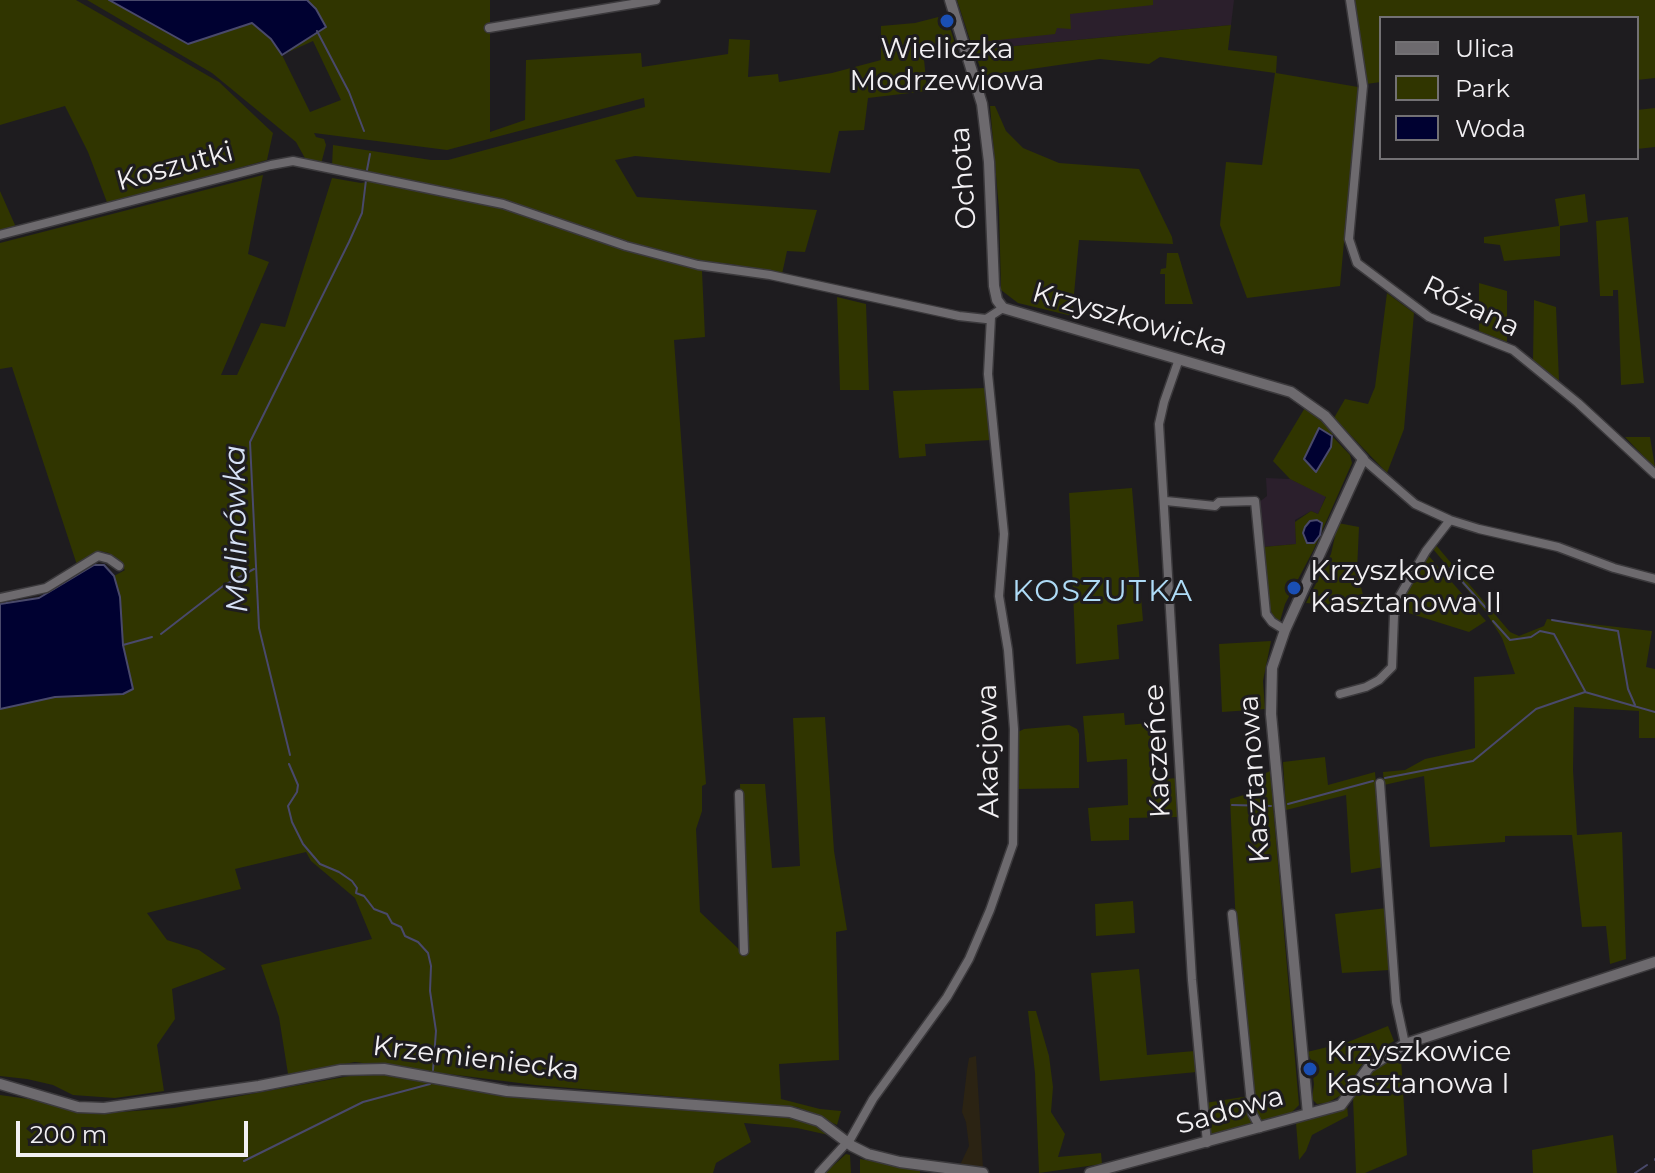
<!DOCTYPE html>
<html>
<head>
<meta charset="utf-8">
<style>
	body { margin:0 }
	#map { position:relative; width:1655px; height:1173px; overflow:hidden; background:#1e1c1f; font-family:Montserrat,sans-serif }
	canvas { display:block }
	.legend { position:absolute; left:1379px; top:16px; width:260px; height:144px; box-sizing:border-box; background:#1e1c1f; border:2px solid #737174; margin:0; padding:10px 14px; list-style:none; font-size:24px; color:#f2f0f3 }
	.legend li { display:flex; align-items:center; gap:16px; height:40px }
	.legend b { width:40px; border:2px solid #737174 }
	.scale { position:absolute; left:16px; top:1121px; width:232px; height:36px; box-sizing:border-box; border:4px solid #f2f0f3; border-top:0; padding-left:10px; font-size:24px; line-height:28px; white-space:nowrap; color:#f2f0f3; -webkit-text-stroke:6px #1e1c1f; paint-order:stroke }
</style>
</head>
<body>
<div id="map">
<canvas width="1655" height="1173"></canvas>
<ul class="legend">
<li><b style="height:10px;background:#6d6a6e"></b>Ulica</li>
<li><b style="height:22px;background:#303500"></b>Park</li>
<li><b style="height:22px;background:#000131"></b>Woda</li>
</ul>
<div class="scale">200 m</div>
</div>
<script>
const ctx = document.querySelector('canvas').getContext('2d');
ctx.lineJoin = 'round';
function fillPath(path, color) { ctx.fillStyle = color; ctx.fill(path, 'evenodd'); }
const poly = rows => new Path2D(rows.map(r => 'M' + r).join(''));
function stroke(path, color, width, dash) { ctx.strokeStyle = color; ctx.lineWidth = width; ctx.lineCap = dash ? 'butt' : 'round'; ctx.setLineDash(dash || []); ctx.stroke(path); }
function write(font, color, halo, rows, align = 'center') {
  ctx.font = font + ' Montserrat,sans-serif'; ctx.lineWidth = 6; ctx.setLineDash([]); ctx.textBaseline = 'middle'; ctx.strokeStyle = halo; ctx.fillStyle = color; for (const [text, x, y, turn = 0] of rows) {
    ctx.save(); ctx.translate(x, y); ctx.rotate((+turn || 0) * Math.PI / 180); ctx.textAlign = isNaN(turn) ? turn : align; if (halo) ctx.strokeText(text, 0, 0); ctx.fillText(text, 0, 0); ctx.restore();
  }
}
fillPath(poly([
	[1105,0,1234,0,1231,25,974,50,962,17],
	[1266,478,1290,479,1326,496,1318,514,1311,511,1295,520,1296,544,1263,547,1258,503,1267,496]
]), '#2b1f2c');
fillPath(poly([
	[976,1056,983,1168,960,1165,969,1146,966,1122,962,1112,967,1070,969,1058]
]), '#2b2313');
fillPath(poly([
	[0,0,76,0,219,82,273,133,267,160,108,205,88,152,65,106,0,125],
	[87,0,109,0,188,44,252,23,271,39,282,54,296,44,307,0,490,0,490,132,525,120,526,60,641,53,642,67,728,54,729,39,750,40,748,77,778,74,779,82,832,73,881,60,881,26,915,23,946,15,959,56,924,59,927,91,868,98,864,130,839,131,830,173,635,156,615,160,637,197,817,210,805,252,787,251,782,274,731,264,690,260,626,243,526,207,332,166,333,145,431,160,448,160,645,107,644,98,447,150,314,133,316,137,324,139,326,145,321,164,306,160,296,142,212,73],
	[313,41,341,100,310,112,282,55],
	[957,0,1153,0,1153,5,1070,14,1071,29,1057,28,1055,34,971,43],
	[1353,0,1655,0,1655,78,1637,80,1637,18,1381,18,1381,82,1366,84],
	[1231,25,1228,50,1277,56,1276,73,1358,87,1340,286,1247,298,1220,225,1226,162,1262,165,1275,73,1160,57,1149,64,1100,59,983,76,974,50],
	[990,106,995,106,1006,131,1023,148,1059,163,1139,169,1172,237,1173,244,1079,240,1072,316,1018,303,1001,290,999,209],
	[1655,108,1655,147,1637,149,1637,110],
	[263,175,248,254,269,262,221,375,237,375,261,323,285,327,332,178,361,183,372,181,492,204,702,271,705,337,674,340,706,784,702,786,702,811,696,829,700,912,745,955,740,784,765,784,772,868,800,866,793,718,825,717,834,851,847,930,836,932,839,1060,779,1064,781,1099,820,1109,841,1111,837,1125,797,1107,535,1085,355,1062,288,1074,279,1017,261,965,372,939,355,898,311,861,306,852,235,869,241,889,147,913,167,940,199,950,226,969,172,989,175,1019,157,1045,164,1091,115,1098,73,1095,53,1085,27,1079,0,1076,0,709,55,697,133,689,123,645,120,597,114,576,125,570,109,553,100,551,77,565,12,367,0,369,0,243],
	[0,191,15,225,12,230,0,232],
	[1585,194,1588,222,1560,226,1560,256,1504,261,1500,245,1484,243,1484,237,1559,226,1555,199],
	[1628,217,1644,383,1621,385,1618,290,1613,290,1613,296,1600,296,1596,221],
	[1167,253,1178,253,1193,304,1165,304,1165,274,1160,274,1161,269,1166,268],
	[1479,283,1507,291,1507,342,1479,331],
	[1387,293,1414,313,1404,429,1387,473,1334,418,1345,399,1368,404,1375,387],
	[837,297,866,304,869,390,840,390],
	[1534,300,1556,307,1559,381,1533,360],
	[986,388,991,440,925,444,926,456,899,458,893,391],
	[1306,406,1333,431,1332,436,1350,455,1352,463,1314,549,1285,604,1280,621,1274,619,1270,609,1263,547,1296,544,1295,522,1311,511,1318,514,1326,497,1290,479,1273,461],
	[1625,437,1650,437,1655,467,1653,466],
	[1132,488,1143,621,1117,625,1119,659,1076,664,1069,493],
	[1338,523,1359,527,1357,571,1366,607,1306,603,1331,554,1335,536,1333,534],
	[1435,544,1510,632,1519,636,1544,626,1547,619,1652,631,1646,667,1655,669,1655,738,1639,738,1639,711,1574,707,1573,770,1577,835,1622,832,1626,959,1610,964,1606,926,1582,927,1572,835,1505,836,1505,842,1430,847,1424,776,1384,785,1383,772,1405,770,1425,759,1475,748,1474,677,1515,674,1502,638,1485,611,1433,549],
	[1428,555,1486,621,1469,632,1399,610,1403,598],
	[1271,641,1263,681,1265,709,1222,712,1219,644],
	[1124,713,1125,725,1150,723,1154,780,1177,778,1178,817,1129,818,1129,840,1091,841,1088,808,1128,805,1127,759,1087,762,1083,716],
	[1069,725,1077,729,1079,734,1079,788,1018,789,1018,732,1024,729],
	[1325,757,1328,785,1375,772,1384,867,1351,873,1346,795,1286,810,1283,762],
	[1270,771,1299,1105,1291,1113,1260,1121,1255,1112,1236,926,1230,799,1261,790,1262,775],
	[1133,901,1135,933,1096,936,1095,904],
	[1387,908,1390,970,1342,973,1335,914],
	[1139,969,1147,1055,1195,1051,1197,1072,1100,1081,1091,973],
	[1028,1011,1036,1011,1049,1056,1053,1087,1051,1112,1065,1134,1058,1157,1101,1153,1102,1164,1039,1173,1035,1073],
	[1388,1026,1394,1041,1372,1054,1360,1067,1345,1093,1327,1103,1317,1104,1312,1099,1314,1084,1311,1060,1307,1052,1348,1042],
	[1396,1054,1401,1058,1407,1155,1365,1173,1356,1173,1353,1098,1370,1072],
	[366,1073,420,1077,445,1086,521,1098,790,1116,813,1124,833,1136,797,1128,744,1123,751,1142,716,1163,713,1173,0,1173,0,1095,43,1101,94,1114,174,1108],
	[1249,1096,1253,1124,1208,1136,1205,1103],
	[1347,1105,1348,1116,1312,1135,1306,1151,1299,1160,1296,1123],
	[1613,1135,1617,1173,1533,1173,1532,1150],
	[846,1154,850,1155,851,1173,825,1173],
	[860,1159,920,1169,920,1173,860,1173]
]), '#303500');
const water = poly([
	[109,0,307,0,316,9,326,27,282,55,271,39,252,23,188,44,109,0],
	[1319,428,1332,436,1331,447,1316,472,1304,459,1319,428],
	[1317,520,1322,523,1320,535,1314,543,1307,543,1303,533,1305,527,1310,521,1317,520],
	[94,565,104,565,114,576,120,597,123,645,133,689,123,694,55,697,0,709,0,604,39,598,94,565]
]);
fillPath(water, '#000131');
stroke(water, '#49496b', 2);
stroke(poly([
	[317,31,349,92,364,131],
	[367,170,370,154],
	[1450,568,1486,608],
	[1552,620,1618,631,1628,689,1635,705],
	[1493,621,1510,640,1531,637,1540,631,1554,634,1585,691],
	[161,634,223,586,254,569],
	[123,645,152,637],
	[290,755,259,628,250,442,349,242,362,213,366,180],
	[289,764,298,785,297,792,288,806,292,822,303,844,320,864,339,872,352,881,357,888,356,893,364,896,374,909,387,914,392,923,401,927,405,936,418,942,428,953,431,966,430,991,436,1031,433,1070],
	[1385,778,1473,761,1536,709,1585,692,1655,712],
	[1288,804,1373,781],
	[1232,805,1271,806],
	[1655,1160,1655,1159],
	[244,1161,363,1102,430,1084],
	[1635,1173,1647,1165]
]), '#49496b', 2);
const minor = poly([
	[1350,0,1363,86,1349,239,1357,263,1429,317,1513,350,1578,403,1655,474],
	[489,28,656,0],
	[0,235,271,165,293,161,503,204,626,246,698,265,770,275,959,316,986,319,1003,308],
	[1179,359,1164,402,1159,424,1192,980,1207,1143],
	[1363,459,1415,504,1450,520,1479,529,1558,547,1614,568,1655,579],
	[1166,501,1215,506,1219,502,1255,501,1266,614,1272,622,1285,630],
	[0,598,46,588,98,556,109,559,119,566],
	[1340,694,1366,687,1379,680,1392,667,1394,616,1399,597,1426,551,1450,520],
	[1380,783,1396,1002,1405,1044],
	[739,794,744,951],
	[1232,914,1252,1113,1260,1128],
	[819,1173,851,1138,873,1099,947,997,969,959,990,910,1013,844,1014,729,1008,650,999,596,1004,534,988,374,991,317]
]);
const tertiary = poly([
	[950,0,982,104,989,162,994,286,997,300,1003,308,1291,392,1325,416,1363,459,1285,630,1272,668,1271,714,1308,1114],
	[0,1084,78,1107,104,1108,259,1086,341,1070,384,1069,507,1091,790,1112,819,1121,852,1146,868,1154,900,1162,983,1173],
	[1090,1173,1341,1105,1369,1067,1405,1044,1655,962]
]);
stroke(minor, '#3b393c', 11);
stroke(tertiary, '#3b393c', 13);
stroke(minor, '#6d6a6e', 8);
stroke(tertiary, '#6d6a6e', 10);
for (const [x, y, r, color] of [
	[947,21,8,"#1a4fb4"],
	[1294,588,8,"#1a4fb4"],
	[1310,1069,8,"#1a4fb4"]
]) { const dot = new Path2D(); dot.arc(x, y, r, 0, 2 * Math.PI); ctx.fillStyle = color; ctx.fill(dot); stroke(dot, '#1e1c1f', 3); }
write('28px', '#f2f0f3', '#1e1c1f', [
	["Wieliczka",947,50,"center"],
	["Modrzewiowa",947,82,"center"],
	["Krzyszkowice",1310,572],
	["Kasztanowa II",1310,604],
	["Krzyszkowice",1326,1053],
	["Kasztanowa I",1326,1085]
], 'left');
write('28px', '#f2f0f3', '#1e1c1f', [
	["Koszutki",175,167,-15],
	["Ochota",964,178,-94],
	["Różana",1471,307,26],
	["Krzyszkowicka",1130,320,16],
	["Akacjowa",989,751,-91],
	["Kaczeńce",1158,751,-93],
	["Kasztanowa",1255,779,-94],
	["Krzemieniecka",476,1059,7],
	["Sadowa",1230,1111,-16]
]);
write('italic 30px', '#d7e2f6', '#1e1c1f', [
	["Malinówka",237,529,-91]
]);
ctx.letterSpacing = '2px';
write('30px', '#aedbf6', '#1e1c1f', [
	["KOSZUTKA",1103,592]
]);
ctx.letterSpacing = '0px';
</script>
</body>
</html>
